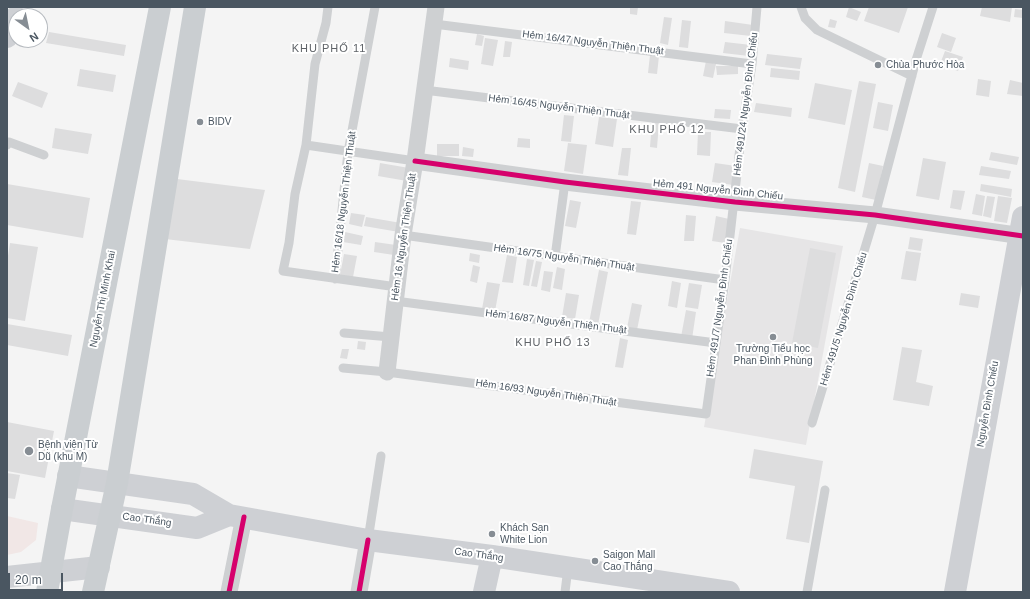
<!DOCTYPE html>
<html>
<head>
<meta charset="utf-8">
<style>
	body { margin:0 }
	#map { position:relative; width:1030px; height:599px; overflow:hidden; background:#f4f4f4; font-family:Arial,sans-serif }
	canvas { display:block }
	.frame { position:absolute; inset:0; border:8px solid #4a5661; pointer-events:none }
	.north { position:absolute; left:8px; top:8px; width:40px; height:40px; box-sizing:border-box; background:#fff; border:1px solid #b7bbc0; border-radius:50%; rotate:147deg; font-size:11px; font-weight:700; line-height:16px; text-align:center; color:#4a5661 }
	.north::after { content:''; display:block; margin:auto; width:14px; height:18px; background:#868d94; clip-path:polygon(50% 0,100% 100%,50% 72%,0 100%) }
	.scale { position:absolute; left:8px; top:573px; width:55px; height:18px; box-sizing:border-box; border:2px solid #4a5661; border-top:0; padding-left:5px; font-size:12px; line-height:14px; white-space:nowrap; color:#4a5661; -webkit-text-stroke:3px #fff; paint-order:stroke }
</style>
</head>
<body>
<div id="map">
<canvas width="1030" height="599"></canvas>
<div class="frame"></div>
<div class="north">N</div>
<div class="scale">20 m</div>
</div>
<script>
const ctx = document.querySelector('canvas').getContext('2d');
ctx.lineJoin = 'round';
function fillPath(path, color) { ctx.fillStyle = color; ctx.fill(path, 'evenodd'); }
const poly = rows => new Path2D(rows.map(r => 'M' + r).join(''));
function stroke(path, color, width, dash) { ctx.strokeStyle = color; ctx.lineWidth = width; ctx.lineCap = dash ? 'butt' : 'round'; ctx.setLineDash(dash || []); ctx.stroke(path); }
function write(font, color, halo, rows, align = 'center') {
  ctx.font = font + ' Arial,sans-serif'; ctx.lineWidth = 4; ctx.setLineDash([]); ctx.textBaseline = 'middle'; ctx.strokeStyle = halo; ctx.fillStyle = color; for (const [text, x, y, turn = 0] of rows) {
    ctx.save(); ctx.translate(x, y); ctx.rotate((+turn || 0) * Math.PI / 180); ctx.textAlign = isNaN(turn) ? turn : align; if (halo) ctx.strokeText(text, 0, 0); ctx.fillText(text, 0, 0); ctx.restore();
  }
}
fillPath(poly([
	[740,228,843,246,806,445,704,427]
]), '#e6e5e6');
fillPath(poly([
	[7,516,38,523,36,540,21,552,7,555]
]), '#f1e7e6');
fillPath(poly([
	[630,7,638,7,637,15,630,14],
	[849,7,861,12,857,21,846,17],
	[869,7,908,7,899,33,864,21],
	[982,7,1012,7,1010,22,980,16],
	[1015,9,1023,10,1023,18,1014,17],
	[664,17,672,18,668,45,660,43],
	[830,19,837,21,835,28,828,27],
	[682,20,691,21,688,48,679,47],
	[725,21,753,25,751,36,724,33],
	[49,32,126,45,124,56,46,43],
	[942,33,956,38,951,52,937,47],
	[477,34,484,36,482,46,475,45],
	[485,38,498,40,493,66,481,64],
	[505,41,512,42,510,57,503,57],
	[725,42,751,45,749,56,723,53],
	[945,51,963,57,958,71,940,64],
	[767,54,802,58,800,69,765,65],
	[650,55,659,56,657,74,648,73],
	[450,58,469,61,468,70,449,67],
	[706,61,716,64,713,78,703,76],
	[716,66,738,66,738,74,717,75],
	[771,68,800,71,799,80,770,77],
	[80,69,116,75,113,92,77,86],
	[978,79,991,81,989,97,976,95],
	[1010,80,1023,83,1023,96,1007,94],
	[859,81,876,84,855,192,838,188],
	[18,82,48,93,42,108,12,96],
	[815,83,852,90,845,125,808,118],
	[878,102,893,105,888,131,873,128],
	[756,103,792,108,791,117,754,112],
	[715,109,731,110,730,119,714,118],
	[564,115,574,116,571,142,561,141],
	[599,117,617,119,613,147,595,144],
	[652,121,659,122,657,148,650,147],
	[55,128,92,134,88,154,52,148],
	[698,132,711,132,710,156,697,155],
	[518,138,530,139,530,148,517,147],
	[568,143,587,145,583,174,564,171],
	[437,144,459,144,459,156,437,156],
	[463,147,474,149,473,157,462,156],
	[622,148,631,148,628,176,618,175],
	[991,152,1019,157,1017,165,989,160],
	[923,158,946,162,939,200,916,196],
	[380,163,409,168,407,181,378,176],
	[715,163,736,166,733,185,712,182],
	[869,163,883,166,876,200,862,197],
	[981,166,1011,171,1009,179,979,175],
	[177,179,265,190,250,249,165,239],
	[7,184,90,198,83,238,7,225],
	[981,184,1012,189,1011,197,980,191],
	[953,190,965,191,961,210,950,208],
	[976,194,985,196,982,216,972,214],
	[987,196,995,197,991,218,983,216],
	[998,196,1012,198,1007,223,994,221],
	[570,200,581,202,576,228,565,226],
	[631,201,641,202,636,235,627,234],
	[351,213,365,215,362,227,349,224],
	[686,215,696,216,694,241,684,241],
	[716,216,729,219,725,243,712,241],
	[366,217,401,223,399,232,364,226],
	[345,232,363,236,361,245,343,242],
	[910,237,923,239,921,251,908,249],
	[375,242,396,245,394,255,374,252],
	[10,243,38,247,25,321,7,318,7,262],
	[810,248,836,253,818,348,792,343],
	[906,251,921,253,916,281,901,279],
	[470,253,480,255,479,263,469,261],
	[344,254,357,256,353,277,340,275],
	[507,255,517,257,513,283,502,282],
	[527,259,534,260,529,286,523,285],
	[536,261,542,262,537,287,531,286],
	[473,265,480,267,477,283,470,281],
	[557,267,565,269,562,290,553,288],
	[599,270,608,272,598,325,589,323],
	[544,271,553,272,550,292,541,290],
	[672,281,681,283,677,308,668,306],
	[487,282,500,284,495,311,482,309],
	[689,283,702,285,698,309,685,307],
	[566,293,579,295,575,319,562,317],
	[961,293,980,296,978,308,959,305],
	[632,303,642,305,637,330,627,328],
	[686,310,696,312,692,339,681,337],
	[7,324,72,335,68,356,7,345],
	[620,338,628,340,623,368,615,367],
	[358,341,366,342,365,350,357,349],
	[902,347,922,350,916,382,933,386,929,406,893,400],
	[342,349,349,349,347,359,340,358],
	[7,422,54,431,45,478,7,471],
	[754,449,823,461,809,543,786,539,795,486,749,478],
	[7,473,20,475,15,499,7,498]
]), '#ddddde');
stroke(poly([
	[328,7,326,23,315,64,306,145,295,194,289,243,283,271,397,287],
	[801,7,805,18,817,30,912,76],
	[434,24,752,64],
	[424,90,742,129],
	[7,145,9,142,44,155],
	[306,145,415,161],
	[403,235,725,280],
	[555,257,565,182],
	[335,279,348,152,375,7],
	[395,301,716,343],
	[344,333,391,337],
	[343,368,387,372,706,414,725,280,742,129,752,64,757,7],
	[812,423,875,215,916,60,933,7],
	[368,540,381,456],
	[565,592,568,568],
	[807,592,825,490]
]), '#ced0d2', 9);
stroke(poly([
	[415,161,565,182,735,202,875,215,1023,236],
	[387,372,403,235,415,161,436,7],
	[229,592,244,517],
	[359,592,368,540]
]), '#ced0d2', 17);
stroke(poly([
	[7,37,16,17],
	[68,476,193,494,229,515,368,540,492,556,729,592],
	[62,509,197,528,229,515],
	[7,577,99,567],
	[484,592,492,556],
	[955,592,1023,217]
]), '#ced0d4', 22);
stroke(poly([
	[47,592,62,509,160,7],
	[93,592,117,483,195,7]
]), '#caced1', 22);
stroke(poly([
	[415,161,565,182,735,202,875,215,1023,236],
	[229,592,244,517],
	[359,592,368,540]
]), '#d6006c', 5);
for (const [x, y, r, color] of [
	[878,65,4,"#868d94"],
	[200,122,4,"#868d94"],
	[773,337,4,"#868d94"],
	[29,451,5,"#868d94"],
	[492,534,4,"#868d94"],
	[595,561,4,"#868d94"]
]) { const dot = new Path2D(); dot.arc(x, y, r, 0, 2 * Math.PI); ctx.fillStyle = color; ctx.fill(dot); stroke(dot, '#fff', 1.5); }
write('10px', '#4a5661', '#fff', [
	["Hẻm 16/47 Nguyễn Thiện Thuật",593,43,7],
	["Hẻm 491/24 Nguyễn Đình Chiểu",746,104,-83],
	["Hẻm 16/45 Nguyễn Thiện Thuật",559,107,7],
	["Hẻm 491 Nguyễn Ðình Chiểu",718,190,6],
	["Hẻm 16/18 Nguyễn Thiện Thuật",344,202,-83],
	["Hẻm 16 Nguyễn Thiện Thuật",404,237,-82],
	["Hẻm 16/75 Nguyễn Thiện Thuật",564,258,8],
	["Nguyễn Thị Minh Khai",103,299,-79],
	["Hẻm 491/7 Nguyễn Ðình Chiểu",720,308,-82],
	["Hẻm 491/5 Nguyễn Ðình Chiểu",844,319,-73],
	["Hẻm 16/87 Nguyễn Thiện Thuật",556,322,7],
	["Hẻm 16/93 Nguyễn Thiện Thuật",546,393,8],
	["Nguyễn Đình Chiểu",988,404,-80],
	["Cao Thắng",147,520,8],
	["Cao Thắng",479,555,8]
]);
write('10px', '#4a5661', '#fff', [
	["Chùa Phước Hòa",886,65],
	["BIDV",208,122],
	["Trường Tiểu học",773,349,"center"],
	["Phan Đình Phùng",773,361,"center"],
	["Bệnh viện Từ",38,445],
	["Dũ (khu M)",38,457],
	["Khách Sạn",500,528],
	["White Lion",500,540],
	["Saigon Mall",603,555],
	["Cao Thắng",603,567]
], 'left');
ctx.letterSpacing = '1px';
write('11px', '#5f6368', '#fff', [
	["KHU PHỐ 11",329,49],
	["KHU PHỐ 12",667,130],
	["KHU PHỐ 13",553,343]
]);
ctx.letterSpacing = '0px';
</script>
</body>
</html>
